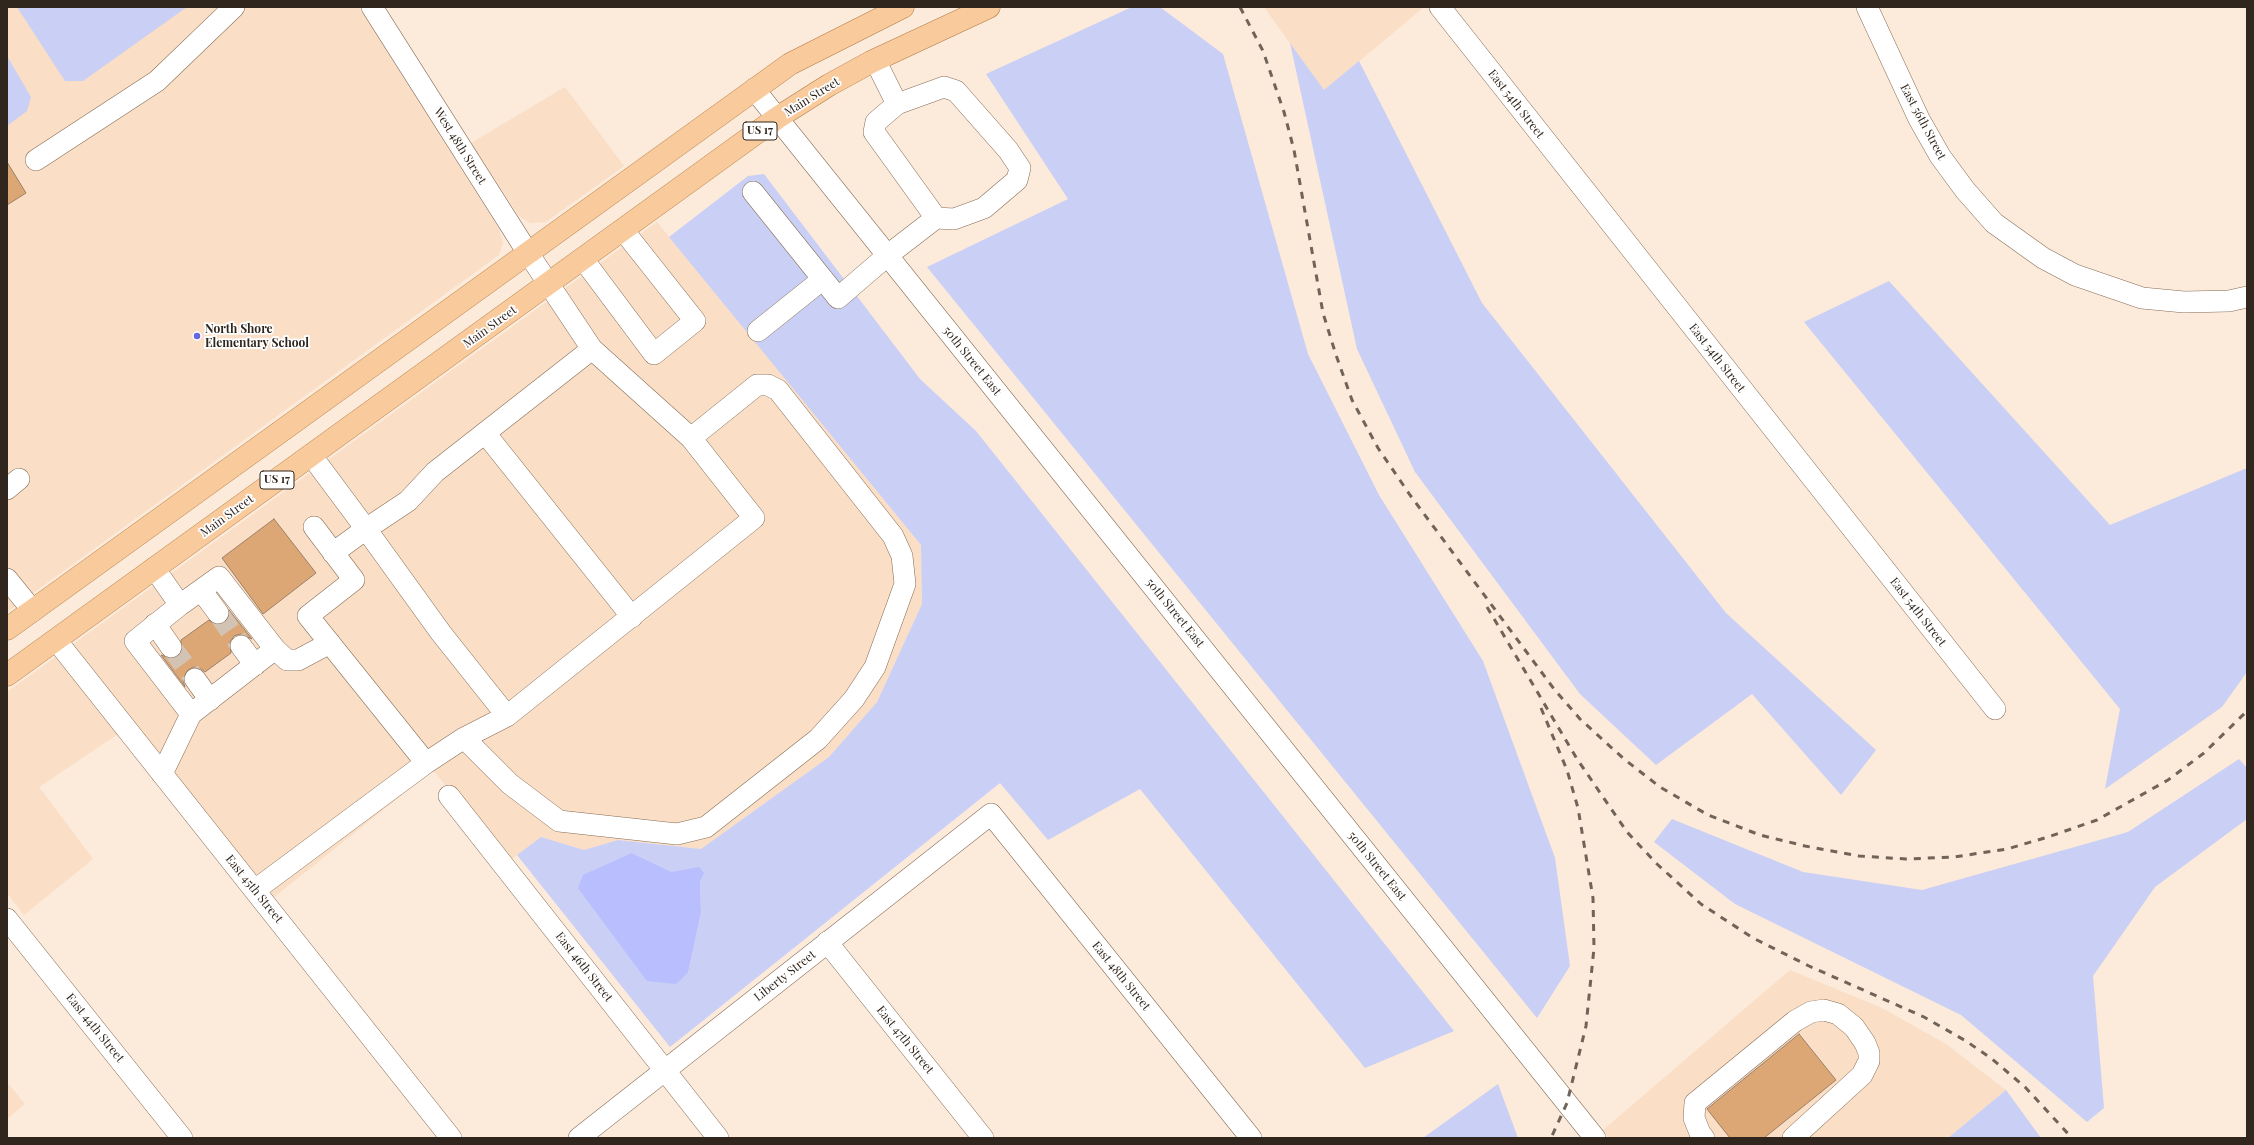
<!DOCTYPE html>
<html>
<head>
<meta charset="utf-8">
<style>
	body { margin:0 }
	#map { position:relative; width:2254px; height:1145px; overflow:hidden; background:#fceadb; font-family:"Playfair Display",serif }
	canvas { display:block }
	.frame { position:absolute; inset:0; border:8px solid #31261d; pointer-events:none }
</style>
</head>
<body>
<div id="map">
<canvas width="2254" height="1145"></canvas>
<div class="frame"></div>
</div>
<script>
const ctx = document.querySelector('canvas').getContext('2d');
ctx.lineJoin = 'round';
function fillPath(path, color) { ctx.fillStyle = color; ctx.fill(path, 'evenodd'); }
const poly = rows => new Path2D(rows.map(r => 'M' + r).join(''));
function stroke(path, color, width, dash) { ctx.strokeStyle = color; ctx.lineWidth = width; ctx.lineCap = dash ? 'butt' : 'round'; ctx.setLineDash(dash || []); ctx.stroke(path); }
function write(font, color, halo, rows, align = 'center') {
  ctx.font = font + ' "Playfair Display",serif'; ctx.lineWidth = 3.5; ctx.setLineDash([]); ctx.textBaseline = 'middle'; ctx.strokeStyle = halo; ctx.fillStyle = color; for (const [text, x, y, turn = 0] of rows) {
    ctx.save(); ctx.translate(x, y); ctx.rotate((+turn || 0) * Math.PI / 180); ctx.textAlign = isNaN(turn) ? turn : align; if (halo) ctx.strokeText(text, 0, 0); ctx.fillText(text, 0, 0); ctx.restore();
  }
}
fillPath(poly([
	[7,7,359,7,499,229,503,243,499,255,7,612],
	[1264,7,1424,7,1324,91],
	[565,87,624,166,546,222,530,223,519,216,471,143],
	[657,222,921,545,922,604,877,702,829,757,701,849,618,840,584,850,541,837,508,862,433,770,273,898,133,724,39,787,93,859,24,915,7,893,7,692],
	[1790,970,1882,1008,1946,1044,2006,1090,1948,1138,1609,1138,1603,1130],
	[7,1082,25,1104,7,1119]
]), '#fadec5');
fillPath(poly([
	[17,7,187,7,83,81,65,81],
	[1132,7,1160,7,1223,54,1308,354,1379,495,1483,661,1555,858,1570,966,1537,1018,927,267,1068,199,986,74],
	[1290,43,1324,90,1359,61,1482,303,1726,613,1876,750,1841,795,1752,694,1656,765,1580,694,1415,472,1357,349],
	[7,56,31,97,27,111,7,126],
	[764,174,920,379,976,431,1454,1031,1365,1068,1140,789,1048,840,1000,783,670,1047,517,855,541,837,584,850,618,840,701,849,829,757,877,702,922,604,921,545,669,237,748,176],
	[632,853,672,872,700,881,701,913,688,973,675,984],
	[1889,281,2110,525,2247,468,2247,672,2222,707,2105,789,2120,709,1804,322],
	[2239,759,2247,768,2247,819,2155,887,2093,976,2104,1108,2087,1122,1961,1015,1735,904,1654,842,1672,819,1803,872,1922,890,2128,832],
	[1498,1084,1518,1138,1423,1138],
	[2006,1090,2041,1138,1948,1138]
]), '#cacff5');
fillPath(poly([
	[632,853,672,872,699,867,704,873,700,881,701,913,688,973,676,984,647,981,578,888,583,875]
]), '#b8befe');
const building = poly([
	[7,162,26,193,7,205,7,162],
	[274,519,316,573,263,614,222,558,274,519],
	[229,610,252,639,240,634,234,636,230,642,231,653,205,672,200,668,194,667,188,670,183,680,185,687,161,655,172,659,178,657,182,652,181,640,209,620,214,624,225,623,229,617,229,610],
	[1799,1034,1836,1080,1764,1138,1730,1138,1707,1109,1799,1034]
]);
fillPath(building, '#dca775');
stroke(building, '#9b8169', 1);
stroke(poly([
	[218,613,241,646],
	[171,647,195,679]
]), '#d3c3b5', 21, [21, 10]);
const minor = poly([
	[1440,7,1995,709],
	[1867,7,1919,119,1940,156,1965,190,1994,223,2043,258,2075,275,2142,298,2184,302,2229,301,2247,297],
	[754,89,1595,1138],
	[897,104,944,87,956,91,1008,150,1020,168,1017,180,984,208,954,219,936,218],
	[36,160,157,81,234,7],
	[753,192,838,298,888,255,936,218,874,132,876,122,897,104,875,60],
	[583,259,654,354,695,321,623,230],
	[758,331,823,279],
	[485,433,632,617],
	[311,455,366,529,408,501,435,472,592,349,528,253,372,7],
	[7,489,19,479],
	[314,527,354,580,308,616,426,763],
	[333,553,366,529,441,633,507,716,464,738],
	[154,568,180,605,219,577,275,649,191,714,162,774],
	[7,579,33,611],
	[201,590,218,613],
	[180,605,135,641,191,714],
	[155,624,171,647],
	[56,640,451,1138],
	[241,646,255,665],
	[275,649,287,660,298,660,330,643],
	[195,679,210,700],
	[507,716,754,518,691,438],
	[449,796,718,1138],
	[255,890,426,763,464,738,510,784,559,821,677,834,706,827,818,739,854,699,875,667,905,584,902,556,893,536,778,390,768,385,757,385,691,438,592,349],
	[7,919,182,1138],
	[827,942,983,1138],
	[579,1138,991,814,1251,1138],
	[1704,1138,1700,1133,1694,1118,1695,1103,1795,1021,1811,1012,1824,1010,1838,1014,1854,1027,1865,1043,1869,1053,1869,1061,1862,1075,1793,1138]
]);
const major = poly([
	[7,629,790,64,903,7],
	[7,675,777,118,829,85,871,62,989,7]
]);
stroke(minor, '#866d56', 22);
stroke(major, '#b07a43', 23);
stroke(minor, '#fff', 21);
stroke(major, '#f9ca9b', 22);
stroke(poly([
	[1240,7,1263,51,1284,112,1294,150,1323,313,1336,355,1352,400,1378,448,1410,495,1554,689,1580,719,1624,759,1660,787,1708,815,1760,835,1805,846,1859,856,1906,859,1954,857,2007,849,2048,837,2097,820,2168,780,2204,753,2247,711],
	[1487,607,1577,759,1627,832,1657,864,1701,904,1753,938,1809,966,1924,1017,1966,1041,1992,1059,2025,1087,2072,1138],
	[1541,708,1567,770,1578,808,1593,898,1594,948,1586,1026,1567,1103,1551,1138]
]), '#706358', 3, [7, 7]);
for (const [x, y, r, color] of [
	[197,336,4,"#6765df"]
]) { const dot = new Path2D(); dot.arc(x, y, r, 0, 2 * Math.PI); ctx.fillStyle = color; ctx.fill(dot); stroke(dot, '#fff', 1.5); }
for (const [x, y, w] of [
	[760,131,34],
	[277,480,34]
]) { const box = new Path2D(); box.roundRect(x - w / 2, y - 9, w, 18, 3); ctx.fillStyle = '#fff'; ctx.fill(box); stroke(box, '#31261d', 1); }
write('bold 11px', '#31261d', null, [
	["US 17",760,131],
	["US 17",277,480]
]);
write('12px', '#31261d', '#fff', [
	["Main Street",812,97,-32],
	["East 54th Street",1516,104,52],
	["East 56th Street",1923,122,62],
	["West 48th Street",460,146,58],
	["Main Street",490,327,-36],
	["East 54th Street",1717,358,52],
	["50th Street East",972,361,51],
	["Main Street",227,516,-36],
	["East 54th Street",1918,612,52],
	["50th Street East",1175,613,51],
	["50th Street East",1377,866,51],
	["East 45th Street",254,889,51],
	["East 46th Street",584,967,52],
	["Liberty Street",785,976,-38],
	["East 48th Street",1121,976,51],
	["East 44th Street",95,1028,51],
	["East 47th Street",905,1040,51]
]);
write('bold 12px', '#31261d', '#fff', [
	["North Shore",205,329],
	["Elementary School",205,343]
], 'left');
</script>
</body>
</html>
